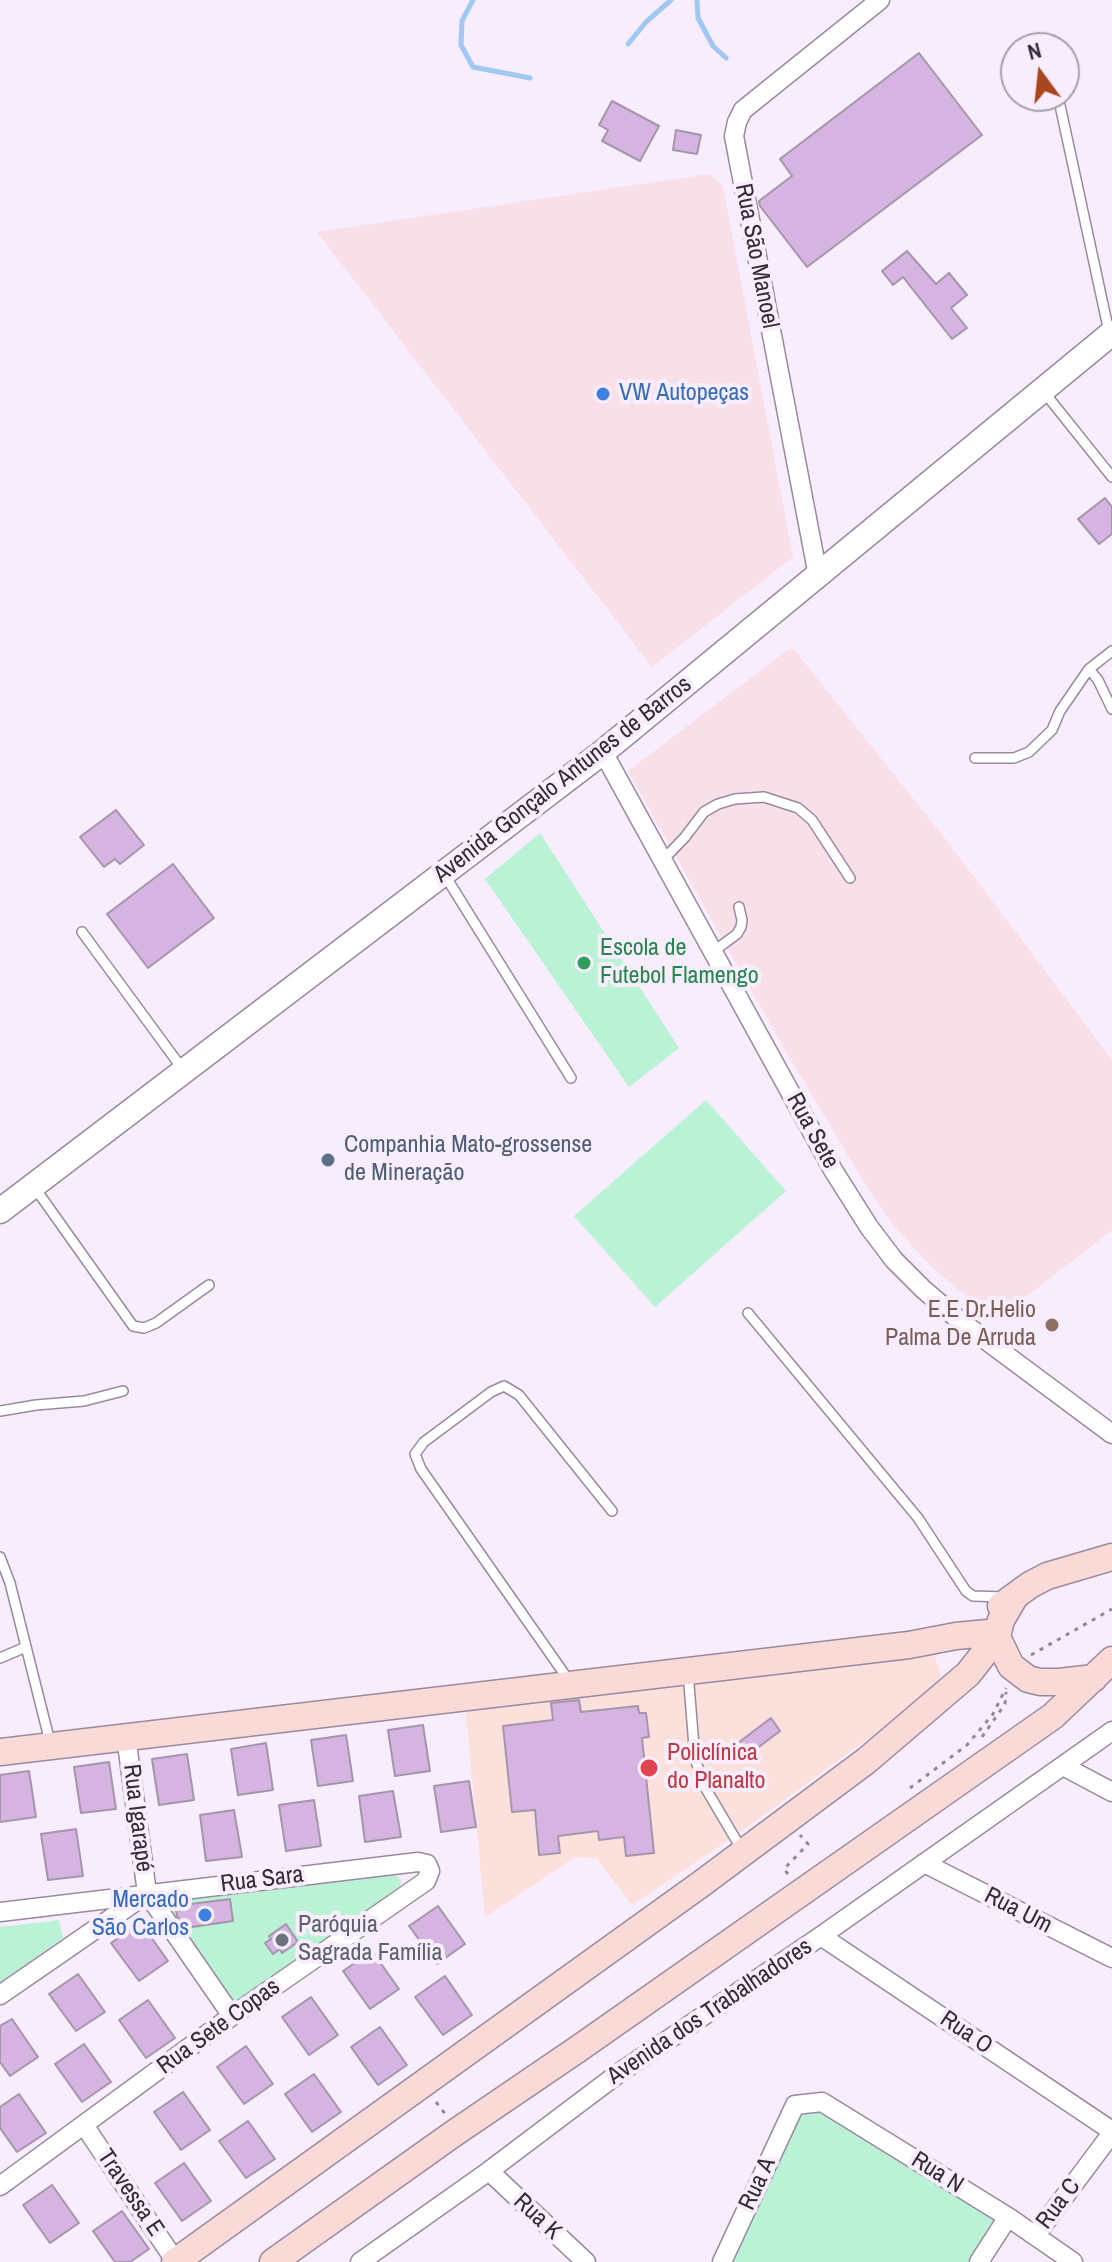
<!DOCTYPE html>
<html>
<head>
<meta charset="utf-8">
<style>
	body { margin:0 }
	#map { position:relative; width:1112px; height:2262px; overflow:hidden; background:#f7edfc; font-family:"Archivo Narrow",sans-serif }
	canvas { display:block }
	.north { position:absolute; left:1000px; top:32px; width:80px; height:80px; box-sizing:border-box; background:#f7edfc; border:2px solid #a9a0ac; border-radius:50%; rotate:345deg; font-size:22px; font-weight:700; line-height:32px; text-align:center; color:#332c35 }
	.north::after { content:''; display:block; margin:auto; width:28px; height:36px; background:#ab451f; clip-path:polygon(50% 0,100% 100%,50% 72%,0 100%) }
</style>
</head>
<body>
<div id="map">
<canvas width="1112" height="2262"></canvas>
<div class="north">N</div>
</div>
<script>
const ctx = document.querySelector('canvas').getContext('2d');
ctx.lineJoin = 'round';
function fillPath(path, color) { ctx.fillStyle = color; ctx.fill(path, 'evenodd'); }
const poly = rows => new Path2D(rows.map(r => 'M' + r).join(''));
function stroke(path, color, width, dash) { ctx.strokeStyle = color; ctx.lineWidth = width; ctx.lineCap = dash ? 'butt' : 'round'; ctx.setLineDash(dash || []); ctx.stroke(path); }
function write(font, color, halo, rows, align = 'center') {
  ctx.font = font + ' "Archivo Narrow",sans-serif'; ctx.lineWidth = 8; ctx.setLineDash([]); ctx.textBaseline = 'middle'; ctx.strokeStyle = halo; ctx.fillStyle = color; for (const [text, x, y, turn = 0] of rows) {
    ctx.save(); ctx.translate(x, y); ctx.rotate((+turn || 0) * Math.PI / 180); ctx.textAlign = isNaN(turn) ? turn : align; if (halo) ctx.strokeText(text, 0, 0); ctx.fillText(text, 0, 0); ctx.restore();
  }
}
fillPath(poly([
	[709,174,723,186,793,557,652,667,317,232],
	[792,647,943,836,1112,1060,1112,1230,995,1321,931,1266,893,1225,865,1184,778,1038,628,771]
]), '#f9dfe8');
fillPath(poly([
	[929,1649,935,1657,940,1672,939,1682,931,1693,739,1833,632,1905,596,1858,575,1857,485,1917,465,1703]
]), '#fbe0dc');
fillPath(poly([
	[540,833,679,1048,629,1087,485,879],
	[706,1100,786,1191,655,1307,574,1216],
	[394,1875,401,1879,401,1884,398,1888,237,2007,172,1923,166,1908,170,1902],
	[59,1920,63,1938,0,1983,0,1927],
	[820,2112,1000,2221,974,2262,729,2262,796,2118,804,2114]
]), '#baf2d5');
stroke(poly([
	[473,0,462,21,461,45,473,67,530,78],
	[697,0,698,18,713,46,726,58],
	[628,44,646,22,671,0]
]), '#a0c8f1', 5);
const building = poly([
	[919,53,982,135,807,267,760,206,759,201,792,176,780,159,919,53],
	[612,101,659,126,640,161,602,141,608,130,599,125,612,101],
	[676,130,701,135,697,154,673,150,676,130],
	[907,251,936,284,949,273,967,295,951,308,967,328,952,339,903,277,893,285,882,271,907,251],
	[1105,498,1112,507,1112,534,1099,544,1078,519,1105,498],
	[116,810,144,845,120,864,115,859,104,867,80,837,116,810],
	[173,864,214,918,148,968,107,914,173,864],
	[579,1700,581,1712,638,1706,639,1713,646,1713,649,1737,642,1738,654,1853,626,1856,624,1837,599,1840,598,1831,558,1836,560,1853,539,1855,535,1810,512,1812,503,1726,553,1720,551,1703,579,1700],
	[771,1718,780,1731,739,1762,730,1749,771,1718],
	[423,1725,430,1771,395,1776,388,1730,423,1725],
	[346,1735,353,1781,318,1786,311,1740,346,1735],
	[266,1743,273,1790,238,1795,231,1749,266,1743],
	[187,1754,194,1800,159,1805,152,1759,187,1754],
	[109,1762,116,1809,81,1813,74,1767,109,1762],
	[29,1771,36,1817,0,1822,0,1775,29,1771],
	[469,1781,476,1827,441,1832,434,1786,469,1781],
	[393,1791,401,1837,365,1842,359,1796,393,1791],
	[314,1800,321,1846,286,1851,279,1805,314,1800],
	[234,1810,242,1857,206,1861,200,1815,234,1810],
	[76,1829,83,1876,48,1880,41,1834,76,1829],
	[230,1899,233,1921,185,1928,177,1916,176,1909,183,1908,183,1905,230,1899],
	[438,1906,465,1944,437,1964,409,1926,438,1906],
	[141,1923,168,1961,139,1981,111,1943,141,1923],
	[286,1924,298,1942,282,1953,280,1949,273,1954,265,1943,271,1939,269,1936,286,1924],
	[372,1951,399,1989,370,2009,343,1971,372,1951],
	[78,1974,105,2012,76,2031,49,1994,78,1974],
	[445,1976,472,2015,443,2035,415,1997,445,1976],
	[311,1997,338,2035,309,2055,282,2017,311,1997],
	[148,2000,175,2038,146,2058,119,2020,148,2000],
	[12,2019,38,2057,10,2076,0,2062,0,2026,12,2019],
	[380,2027,407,2065,378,2085,351,2047,380,2027],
	[84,2044,111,2082,82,2102,55,2064,84,2044],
	[246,2046,273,2084,244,2104,217,2067,246,2046],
	[314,2074,341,2112,312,2132,285,2094,314,2074],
	[183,2092,210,2130,181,2150,154,2112,183,2092],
	[19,2094,46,2133,17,2152,0,2128,0,2107,19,2094],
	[248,2121,275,2159,246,2178,219,2141,248,2121],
	[184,2163,211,2201,182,2221,155,2183,184,2163],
	[52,2185,79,2223,50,2243,23,2205,52,2185],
	[122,2211,149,2249,130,2262,115,2262,93,2231,122,2211]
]);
fillPath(building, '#d5b4e1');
stroke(building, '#a595ac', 2);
const service = poly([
	[1058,96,1109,332],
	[1044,392,1112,477],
	[1112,651,1089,669,1098,680,1112,709],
	[975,758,1014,758,1029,752,1052,730,1060,711,1089,669],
	[663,860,685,837,704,812,718,804,735,799,764,797,798,808,812,820,850,878],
	[444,874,571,1078],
	[82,932,184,1071],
	[714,951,737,934,741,927,742,920,739,907],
	[35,1188,133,1326,144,1328,156,1323,209,1285],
	[748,1313,918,1518,966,1591,973,1596,1003,1597],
	[0,1411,36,1405,84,1401,123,1391],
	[0,1557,10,1583,50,1742],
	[0,1658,26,1647],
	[688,1672,695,1759,706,1789,742,1850],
	[570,1682,421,1469,415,1454,424,1442,491,1392,504,1386,519,1395,612,1511]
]);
const minor = poly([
	[818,576,734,136,737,122,743,110,880,0],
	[603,752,833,1170,869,1227,894,1260,923,1289,959,1320,1112,1434],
	[126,1736,147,1893,232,2016],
	[1063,1766,1112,1792],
	[924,1863,1112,1958],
	[0,1912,418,1862,427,1864,430,1871,426,1881,232,2016,0,2186],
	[821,1936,1112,2131],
	[0,1995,142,1897],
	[84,2125,176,2262],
	[489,2171,586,2262],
	[1035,2236,1112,2133],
	[360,2262,489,2171,619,2073,821,1936,1112,1731],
	[722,2262,795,2105,822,2102,1008,2217,1073,2262],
	[979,2262,1008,2217]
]);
const tertiary = poly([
	[0,1211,603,752,1112,333]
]);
const secondary = poly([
	[1001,1606,1030,1585,1047,1576,1112,1557],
	[997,1637,1011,1666,1028,1679,1040,1682,1059,1682,1094,1678],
	[0,1752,909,1645,956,1636,998,1632],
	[175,2262,701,1884,866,1761,968,1674,997,1637,1001,1620,1014,1598],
	[273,2262,453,2134,578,2049,1053,1716,1112,1660]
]);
stroke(service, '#9989a0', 12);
stroke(minor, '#9989a0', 21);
stroke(tertiary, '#9989a0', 27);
stroke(secondary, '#9989a0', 29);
stroke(poly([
	[1031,1655,1112,1609],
	[982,1737,1005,1704,1006,1692],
	[910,1788,967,1745,993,1714,1006,1688],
	[788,1874,784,1869,808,1844,800,1835],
	[436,2102,446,2115]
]), '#918995', 3, [4, 6]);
stroke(service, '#fff', 9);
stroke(minor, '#fff', 18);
stroke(tertiary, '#fff', 24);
stroke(secondary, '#fadad6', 26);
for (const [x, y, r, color] of [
	[603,394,8,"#3f7fe0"],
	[584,963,8,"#2e9e5b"],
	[328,1160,8,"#5c6f8a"],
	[1052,1325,8,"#8d6e63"],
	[649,1768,10,"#e0444e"],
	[205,1915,8,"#3f7fe0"],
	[282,1940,8,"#6b7280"]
]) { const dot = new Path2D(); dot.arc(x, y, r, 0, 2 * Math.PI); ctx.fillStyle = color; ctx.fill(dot); stroke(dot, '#f7edfc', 3); }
write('24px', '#332c35', '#f7edfc', [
	["Rua São Manoel",756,256,79],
	["Avenida Gonçalo Antunes de Barros",563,780,-38],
	["Rua Sete",812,1131,61],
	["Rua Igarapé",137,1818,83],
	["Rua Sara",262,1880,-7],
	["Rua Um",1018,1911,27],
	["Avenida dos Trabalhadores",710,2012,-34],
	["Rua Sete Copas",219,2027,-36],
	["Rua O",966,2033,34],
	["Rua N",937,2173,32],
	["Rua A",758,2184,-65],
	["Travessa E",130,2193,56],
	["Rua C",1059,2204,-53],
	["Rua K",537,2217,43]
]);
write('24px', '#366cbe', '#f7edfc', [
	["VW Autopeças",619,394],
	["Mercado",189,1901,"right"],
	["São Carlos",189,1929,"right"]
], 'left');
write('24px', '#27864d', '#f7edfc', [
	["Escola de",600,949],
	["Futebol Flamengo",600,977]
], 'left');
write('24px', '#4e5e75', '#f7edfc', [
	["Companhia Mato-grossense",344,1146],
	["de Mineração",344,1174]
], 'left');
write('24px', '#785e54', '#f7edfc', [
	["E.E Dr.Helio",1036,1311],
	["Palma De Arruda",1036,1339]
], 'right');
write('24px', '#be3a42', '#f7edfc', [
	["Policlínica",667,1754],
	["do Planalto",667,1782]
], 'left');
write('24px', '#5b616d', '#f7edfc', [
	["Paróquia",298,1926],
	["Sagrada Família",298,1954]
], 'left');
</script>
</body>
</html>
